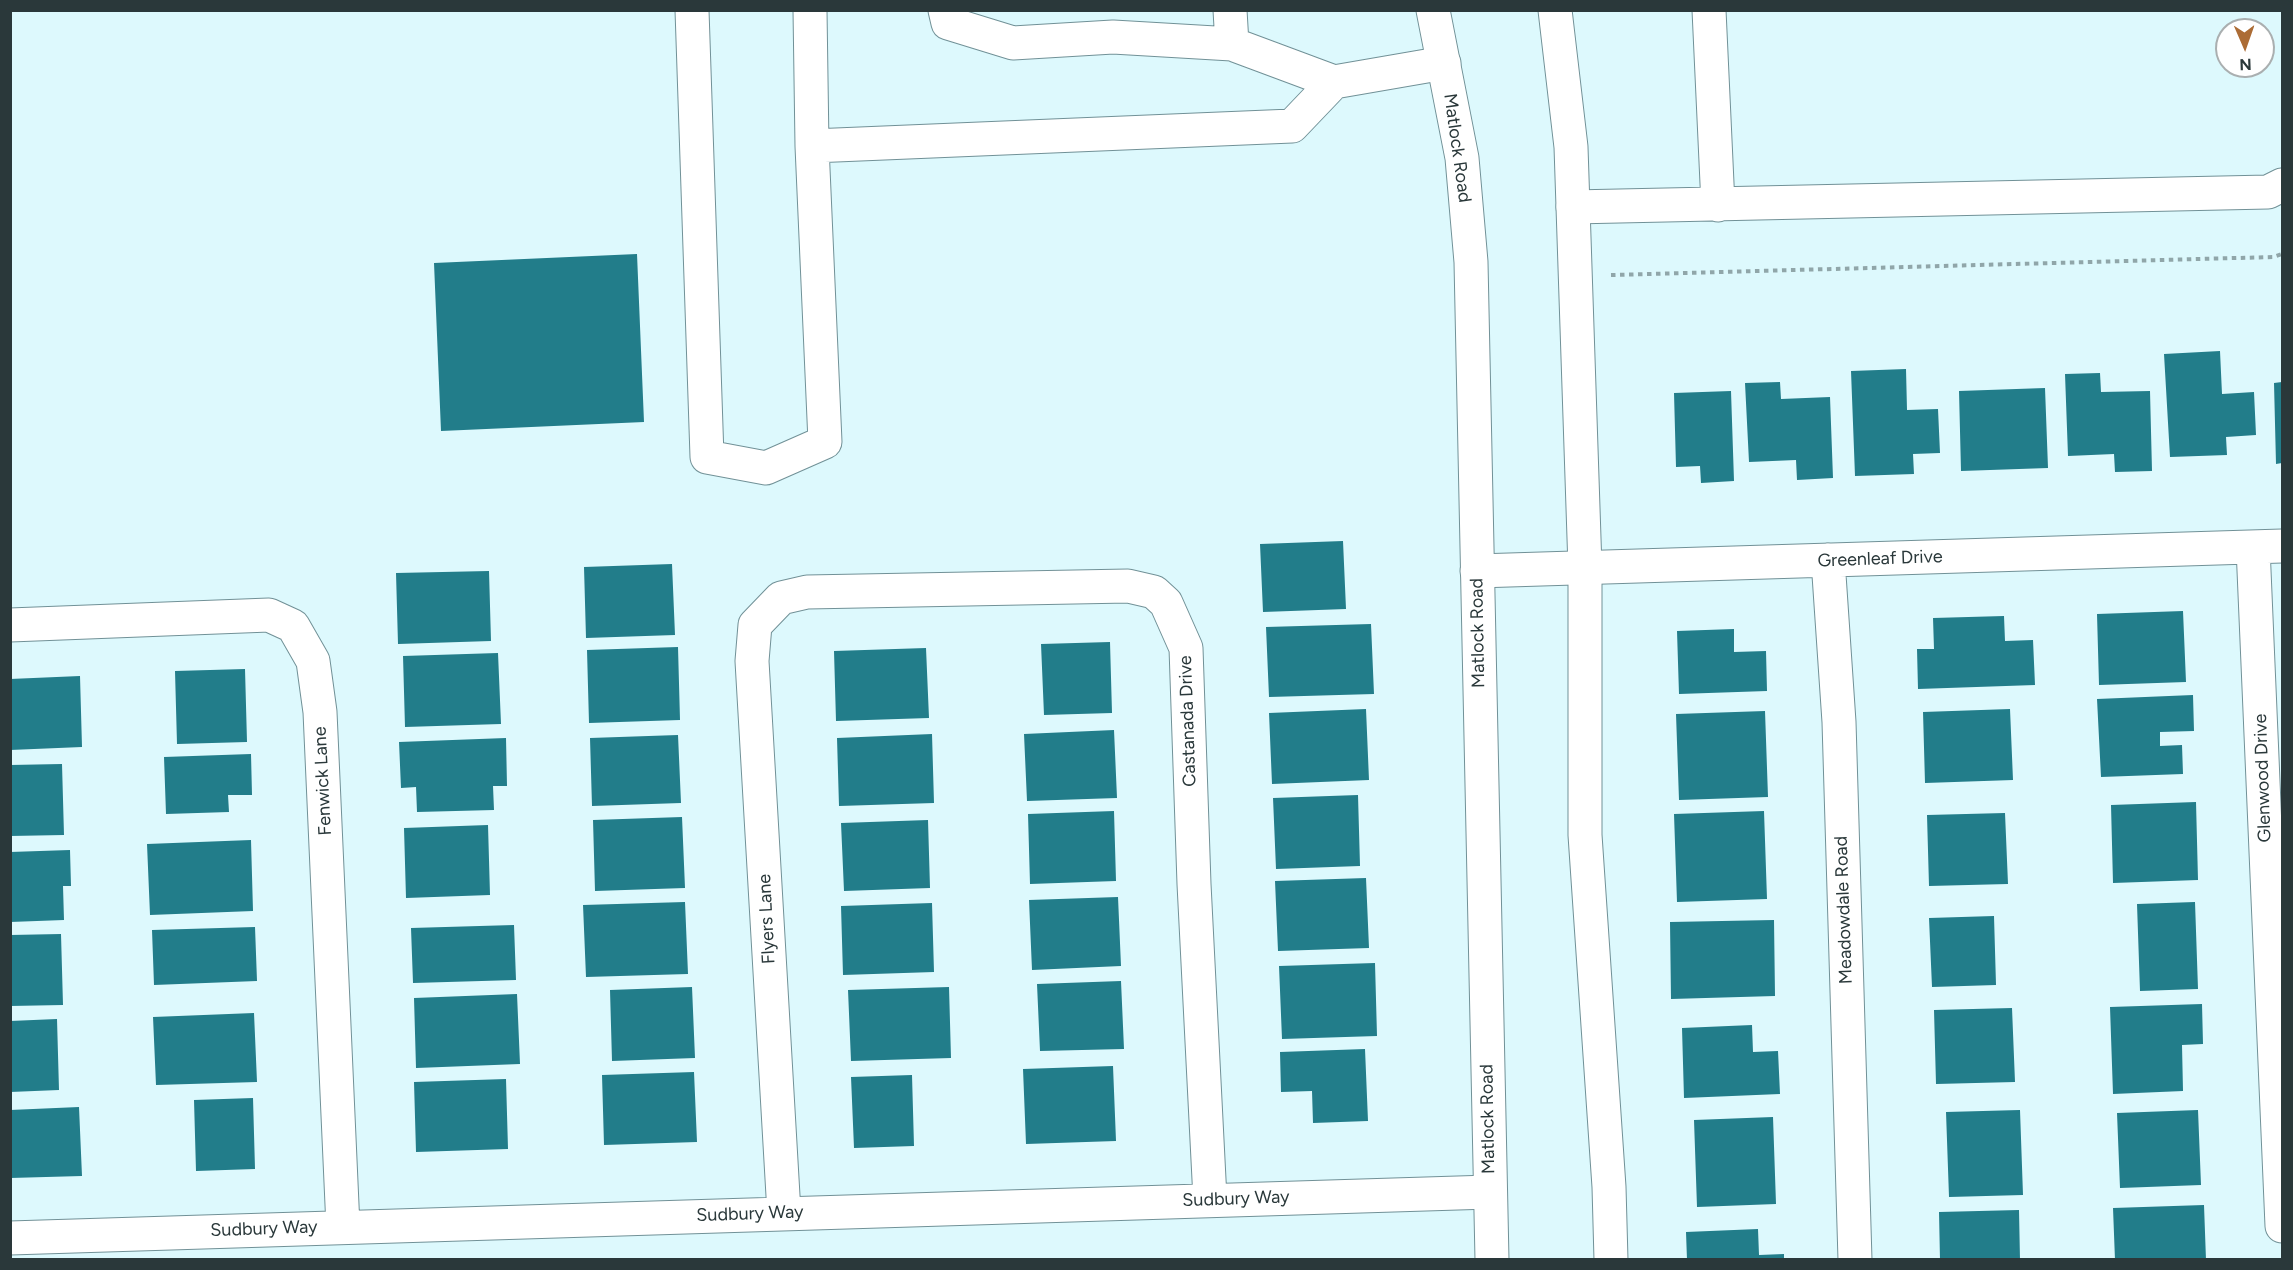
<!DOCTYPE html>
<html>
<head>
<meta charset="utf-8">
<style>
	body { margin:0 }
	#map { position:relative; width:2293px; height:1270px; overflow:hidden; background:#ddf9fd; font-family:Figtree,sans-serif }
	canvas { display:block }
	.frame { position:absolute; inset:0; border:12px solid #2a383a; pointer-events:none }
	.north { position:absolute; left:2215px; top:18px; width:60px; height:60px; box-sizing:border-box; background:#fff; border:2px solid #aaafb0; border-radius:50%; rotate:178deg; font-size:16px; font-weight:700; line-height:24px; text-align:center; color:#2a383a }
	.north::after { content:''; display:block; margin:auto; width:21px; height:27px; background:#ac6c35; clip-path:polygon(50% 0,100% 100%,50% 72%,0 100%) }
</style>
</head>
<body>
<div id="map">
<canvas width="2293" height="1270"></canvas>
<div class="frame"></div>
<div class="north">N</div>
</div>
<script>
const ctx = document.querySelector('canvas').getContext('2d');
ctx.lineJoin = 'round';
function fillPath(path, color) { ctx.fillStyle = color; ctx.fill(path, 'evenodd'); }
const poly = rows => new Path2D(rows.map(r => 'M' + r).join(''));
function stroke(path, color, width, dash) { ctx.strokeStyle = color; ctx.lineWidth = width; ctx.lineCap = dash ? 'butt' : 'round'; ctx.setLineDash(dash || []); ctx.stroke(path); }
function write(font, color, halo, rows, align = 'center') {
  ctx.font = font + ' Figtree,sans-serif'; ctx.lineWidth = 6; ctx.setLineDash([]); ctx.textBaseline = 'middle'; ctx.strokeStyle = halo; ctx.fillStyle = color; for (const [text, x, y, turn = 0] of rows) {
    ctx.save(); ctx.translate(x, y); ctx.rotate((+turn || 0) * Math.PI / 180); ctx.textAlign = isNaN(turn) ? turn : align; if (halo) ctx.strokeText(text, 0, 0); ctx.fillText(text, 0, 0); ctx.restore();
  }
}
fillPath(poly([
	[637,254,644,422,441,431,434,263],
	[2220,351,2222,394,2254,392,2256,435,2226,437,2227,455,2170,457,2164,354],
	[1906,369,1907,410,1938,409,1940,453,1913,454,1914,474,1855,476,1851,371],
	[2100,373,2101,392,2150,391,2152,471,2115,472,2114,454,2068,456,2065,374],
	[1780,382,1781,399,1830,397,1833,478,1797,480,1796,460,1749,462,1745,383],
	[2282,382,2282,463,2276,464,2274,383],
	[2045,388,2048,468,1961,471,1959,391],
	[1731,391,1734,481,1701,483,1700,466,1676,467,1674,393],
	[1343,541,1346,609,1263,612,1260,544],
	[672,564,675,635,586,638,584,567],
	[489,571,491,641,398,644,396,573],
	[2183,611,2186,682,2099,685,2097,614],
	[2004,616,2005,641,2033,640,2035,685,1918,689,1917,649,1934,649,1933,618],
	[1371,624,1374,694,1269,697,1266,627],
	[1734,629,1734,652,1766,651,1767,691,1679,694,1677,631],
	[1110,642,1112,713,1044,715,1041,644],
	[678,647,680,720,589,723,587,650],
	[926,648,929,718,836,721,834,651],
	[498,653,501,724,405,727,403,656],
	[245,669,247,742,177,744,175,671],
	[80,676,82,747,10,750,10,679],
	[2193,695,2194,731,2160,732,2160,746,2182,745,2183,774,2101,777,2097,699],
	[1366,709,1369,780,1272,784,1269,713],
	[2010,709,2013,780,1925,783,1923,712],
	[1765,711,1768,797,1679,800,1676,714],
	[1114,730,1117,798,1027,801,1024,734],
	[932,734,934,803,839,806,837,738],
	[678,735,681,803,592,806,590,738],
	[506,738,507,786,493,786,494,810,417,812,416,787,401,788,399,742],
	[251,754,252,795,228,795,229,812,166,814,164,757],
	[62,764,64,835,10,836,10,765],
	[1358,795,1360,866,1276,869,1273,798],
	[2196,802,2198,880,2113,883,2111,805],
	[1114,811,1116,881,1030,884,1028,814],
	[1764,811,1767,899,1677,902,1674,814],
	[2005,813,2008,884,1929,886,1927,815],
	[682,817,685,888,595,891,593,820],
	[928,820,930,888,844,891,841,823],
	[488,825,490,895,406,898,404,828],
	[251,840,253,911,150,915,147,844],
	[70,850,71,886,63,886,64,920,10,922,10,852],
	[1366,878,1369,948,1278,951,1275,881],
	[1118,897,1121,966,1032,970,1029,900],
	[685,902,688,974,586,977,583,905],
	[2195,902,2198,989,2140,991,2137,904],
	[932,903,934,972,843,975,841,906],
	[1994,916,1996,985,1932,987,1929,918],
	[1774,920,1775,996,1671,999,1670,922],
	[514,925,516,980,413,983,411,928],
	[255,927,257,981,154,985,152,930],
	[61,934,63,1005,10,1006,10,935],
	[1375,963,1377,1036,1282,1039,1279,966],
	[1121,981,1124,1049,1040,1051,1037,984],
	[692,987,695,1058,612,1061,610,990],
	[949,987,951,1058,851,1061,848,990],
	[517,994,520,1064,416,1068,414,998],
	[2202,1004,2203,1044,2182,1045,2183,1091,2113,1094,2110,1007],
	[2012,1008,2015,1082,1936,1084,1934,1010],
	[254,1013,257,1082,156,1085,153,1017],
	[57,1019,59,1090,10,1092,10,1021],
	[1752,1025,1753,1052,1778,1051,1780,1094,1684,1098,1682,1028],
	[1365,1049,1368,1121,1313,1123,1312,1091,1281,1092,1280,1052],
	[1113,1066,1116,1141,1026,1144,1023,1069],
	[694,1072,697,1142,604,1145,602,1075],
	[912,1075,914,1146,854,1148,851,1077],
	[506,1079,508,1149,416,1152,414,1082],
	[253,1098,255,1169,196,1171,194,1100],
	[79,1107,82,1176,10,1178,10,1110],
	[2020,1110,2023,1195,1949,1197,1946,1112],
	[2198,1110,2201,1185,2120,1188,2117,1113],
	[1773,1117,1776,1204,1697,1207,1694,1120],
	[2204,1205,2206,1260,2115,1260,2113,1208],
	[2019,1210,2020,1260,1940,1260,1939,1212],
	[1758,1229,1759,1255,1784,1254,1784,1260,1687,1260,1686,1232]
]), '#227d8a');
const minor = poly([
	[692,10,707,457,766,468,825,442,812,146,1292,126,1334,82,1444,63],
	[810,10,812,146],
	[945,10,948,23,1013,43,1113,37,1232,44,1334,82],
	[1230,10,1232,44],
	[1709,10,1718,205],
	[1573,207,2268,192,2282,185],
	[2253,547,2282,1226],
	[1828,560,1839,722,1855,1260],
	[1477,571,2282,546],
	[10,625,269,615,293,626,313,661,320,712,343,1227],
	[784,1213,752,661,755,625,781,598,807,592,1128,586,1154,592,1166,603,1186,648,1194,884,1210,1199],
	[10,1238,1490,1192]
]);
const major = poly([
	[1433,10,1462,158,1471,262,1492,1260],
	[1555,10,1571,147,1585,568,1585,835,1609,1187,1611,1260]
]);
stroke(minor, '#719197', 35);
stroke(major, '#719197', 35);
stroke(poly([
	[1611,275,2273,257,2282,254]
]), '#90a6a9', 4, [4.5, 4.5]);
stroke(minor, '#fff', 33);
stroke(major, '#fff', 33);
write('18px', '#2a383a', '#fff', [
	["Matlock Road",1457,148,82],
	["Greenleaf Drive",1880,559,-2],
	["Matlock Road",1478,633,-91],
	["Castanada Drive",1188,721,-92],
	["Glenwood Drive",2263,778,-92],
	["Fenwick Lane",323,781,-93],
	["Meadowdale Road",1844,910,-92],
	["Flyers Lane",767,919,-93],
	["Matlock Road",1488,1119,-91],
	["Sudbury Way",1236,1199,-2],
	["Sudbury Way",750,1214,-2],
	["Sudbury Way",264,1229,-2]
]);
</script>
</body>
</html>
